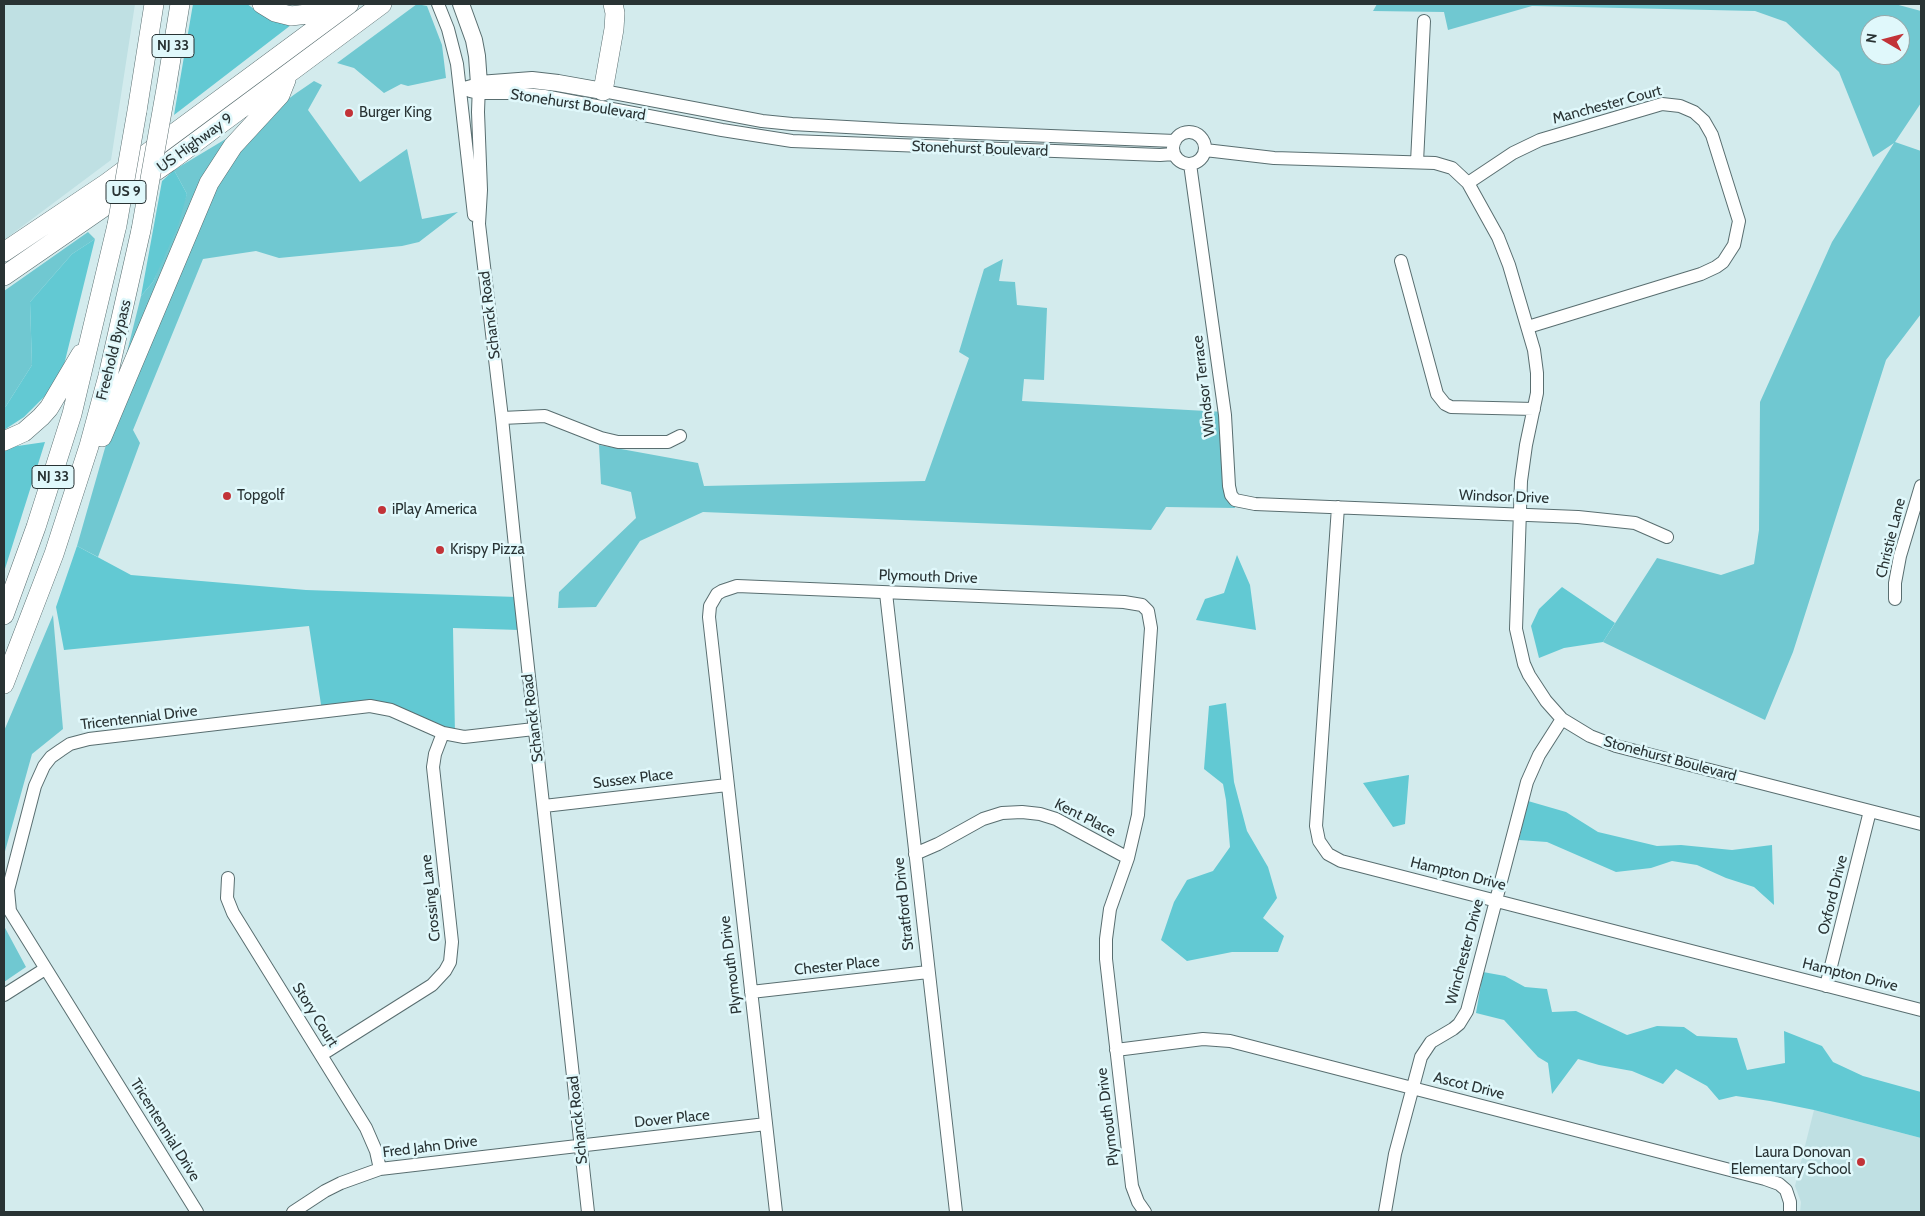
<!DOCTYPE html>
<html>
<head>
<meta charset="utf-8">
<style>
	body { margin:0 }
	#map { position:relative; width:1925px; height:1216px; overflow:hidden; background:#d3ebed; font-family:Cabin,sans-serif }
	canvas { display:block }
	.frame { position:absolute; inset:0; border:5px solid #293334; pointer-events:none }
	.north { position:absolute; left:1860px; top:15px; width:50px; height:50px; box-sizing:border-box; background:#e0f8fb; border:1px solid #97a9ab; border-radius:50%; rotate:278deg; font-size:14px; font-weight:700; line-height:20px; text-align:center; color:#293334 }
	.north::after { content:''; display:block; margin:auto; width:18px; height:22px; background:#c23338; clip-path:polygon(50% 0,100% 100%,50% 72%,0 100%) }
</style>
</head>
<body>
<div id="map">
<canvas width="1925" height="1216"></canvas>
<div class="frame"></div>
<div class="north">N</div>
</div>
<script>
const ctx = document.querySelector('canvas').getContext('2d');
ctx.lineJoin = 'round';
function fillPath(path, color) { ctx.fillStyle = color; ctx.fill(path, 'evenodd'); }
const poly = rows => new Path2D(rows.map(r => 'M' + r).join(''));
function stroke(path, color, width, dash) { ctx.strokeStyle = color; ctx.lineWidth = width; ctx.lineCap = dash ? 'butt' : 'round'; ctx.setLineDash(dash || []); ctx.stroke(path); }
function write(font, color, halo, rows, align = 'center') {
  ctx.font = font + ' Cabin,sans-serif'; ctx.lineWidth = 5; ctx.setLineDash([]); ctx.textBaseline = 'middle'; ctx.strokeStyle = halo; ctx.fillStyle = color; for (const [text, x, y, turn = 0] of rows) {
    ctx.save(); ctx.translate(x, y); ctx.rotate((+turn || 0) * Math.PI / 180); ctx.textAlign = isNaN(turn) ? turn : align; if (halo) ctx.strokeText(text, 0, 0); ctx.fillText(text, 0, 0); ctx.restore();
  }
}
fillPath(poly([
	[4,4,135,4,111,160,4,240],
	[1814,1110,1921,1138,1921,1212,1800,1212,1801,1202,1795,1186]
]), '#bfe0e3');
fillPath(poly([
	[417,4,427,6,442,45,446,78,408,86,401,84,384,93,354,68,337,63],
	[1377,4,1895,4,1921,11,1921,103,1895,142,1921,151,1921,314,1886,360,1793,652,1765,720,1603,642,1657,558,1721,575,1754,564,1759,530,1760,402,1832,242,1894,143,1873,157,1839,72,1786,22,1755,11,1532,6,1448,30,1444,12,1373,11],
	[1870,25,1900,25,1900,55,1870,55],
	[314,81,322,85,308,110,360,182,407,149,422,219,458,212,419,242,402,246,279,258,256,251,203,259,133,430,140,443,98,557,77,546,105,448,149,336,222,168,263,118,295,94],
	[229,137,125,360,141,296,153,282,187,194,174,170],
	[88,232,95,239,72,254,30,302,32,365,6,406,4,407,4,291],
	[1003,259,999,281,1015,282,1017,305,1047,308,1044,380,1024,379,1022,401,1225,412,1235,508,1166,507,1151,530,703,512,640,541,596,607,558,608,559,592,636,518,631,492,601,484,599,445,698,463,704,486,925,481,969,358,959,352,984,269],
	[53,615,63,729,32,754,4,855,4,731],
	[4,926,26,967,4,982]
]), '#70c8d1');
fillPath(poly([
	[193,4,247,4,260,13,291,25,174,115],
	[174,170,187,194,178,226,153,282,141,296,162,181],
	[95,239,64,365,47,394,24,417,4,430,4,407,6,406,32,365,30,302,72,254],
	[45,442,4,572,4,448],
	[77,546,131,575,306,590,517,597,520,630,453,628,455,735,383,708,322,711,309,626,64,650,56,607],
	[1237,555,1250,585,1256,630,1196,620,1205,599,1224,593],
	[1562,587,1615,623,1603,642,1564,648,1539,658,1531,626,1539,609],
	[1226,703,1234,782,1247,831,1268,867,1277,898,1263,918,1284,936,1278,952,1232,952,1187,961,1161,940,1174,902,1187,880,1213,871,1230,847,1226,800,1223,784,1204,769,1209,706],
	[1409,775,1405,824,1393,827,1363,783],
	[1528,801,1566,812,1598,832,1657,846,1681,845,1732,850,1772,845,1774,905,1754,887,1726,878,1697,865,1672,861,1651,868,1616,872,1547,842,1519,840],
	[1483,972,1505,976,1525,987,1547,989,1552,1012,1576,1011,1627,1035,1657,1026,1684,1027,1697,1036,1737,1038,1747,1070,1785,1063,1784,1031,1822,1046,1833,1062,1863,1076,1921,1092,1921,1138,1814,1110,1770,1101,1736,1096,1719,1100,1707,1086,1676,1069,1663,1084,1632,1071,1599,1065,1578,1059,1552,1094,1548,1063,1538,1057,1504,1020,1476,1013]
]), '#62c9d3');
const minor = poly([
	[438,4,448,29,457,64,474,215],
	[460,89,479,84,478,112,481,190,479,224,502,418,519,586,588,1212],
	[470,91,478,93,513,93,544,96,722,130,792,141,1160,155,1174,154],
	[603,91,762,121,792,124,901,130,1175,141],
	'1173 148a16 16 0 1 1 32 0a16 16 0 1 1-32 0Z',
	[1205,150,1274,158,1435,163,1452,168,1468,183,1498,237,1509,265,1534,350,1537,373,1537,393,1526,445,1521,481,1516,629,1524,664,1529,675,1546,701,1562,719,1590,736,1616,746,1921,824],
	[1417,162,1424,21],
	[1190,164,1225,415,1229,486,1231,495,1235,500,1255,504,1578,517,1635,523,1667,537],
	[1468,183,1513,153,1540,140,1662,104,1680,106,1694,112,1704,121,1712,135,1739,221,1734,245,1723,262,1716,267,1701,274,1528,327],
	[1401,261,1437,394,1445,404,1451,407,1534,409],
	[502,418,545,416,601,438,618,442,668,442,680,436],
	[1338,507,1316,826,1319,841,1328,854,1341,861,1921,1010],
	[886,593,956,1212],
	[1895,599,1895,583,1900,556,1921,486],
	[544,806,727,785],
	[915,854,938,844,983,819,1002,813,1022,812,1040,814,1056,819,1128,858],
	[228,878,227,898,233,913,366,1128,376,1151,380,1169],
	[1826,986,1870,811],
	[751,992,928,972],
	[4,995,45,969],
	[1116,1050,1203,1039,1230,1041,1765,1179,1779,1184,1786,1190,1790,1202,1790,1212],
	[321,1055,432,985,445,971,450,962,452,942,433,767,435,754,443,733],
	[197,1212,10,911,8,890,35,786,44,766,51,757,61,750,70,744,89,739,370,706,391,710,443,733,464,737,534,729],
	[293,1212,325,1191,341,1183,380,1169,766,1124],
	[776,1212,709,617,710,606,717,594,722,591,737,586,1124,602,1142,605,1148,611,1151,628,1138,815,1128,858,1110,909,1106,939,1106,959,1132,1186,1138,1202,1145,1212],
	[1385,1212,1395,1154,1421,1057,1431,1042,1453,1029,1459,1024,1467,1011,1527,782,1539,755,1562,719]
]);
const major = poly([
	[461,4,474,40,477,56,479,84,532,80,558,83,603,91]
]);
const highway = poly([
	[262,4,275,12,291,16,340,10],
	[166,89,180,4],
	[603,91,614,29,615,13,613,4],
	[137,111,154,4],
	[4,252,107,183,349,4],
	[4,276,169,162,382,4],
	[102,437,209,183,233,146,280,95,286,80],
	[4,441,24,432,41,417,49,408,81,354],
	[4,615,36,527,72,414,117,225],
	[4,684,54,554,89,446,108,376,141,230]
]);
stroke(minor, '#596e70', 14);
stroke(major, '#596e70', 18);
stroke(highway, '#596e70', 20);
stroke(minor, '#fff', 12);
stroke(major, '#fff', 16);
stroke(highway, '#fff', 19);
const highwayBridge = poly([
	[117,225,137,111],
	[141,230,166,89]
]);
stroke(highwayBridge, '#596e70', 20, []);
stroke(highwayBridge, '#fff', 19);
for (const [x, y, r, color] of [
	[349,113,5,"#c23338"],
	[227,496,5,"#c23338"],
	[382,510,5,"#c23338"],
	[440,550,5,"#c23338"],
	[1861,1162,5,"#c23338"]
]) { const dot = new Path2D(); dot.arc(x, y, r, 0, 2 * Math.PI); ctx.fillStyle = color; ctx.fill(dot); stroke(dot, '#e0f8fb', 2); }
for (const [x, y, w] of [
	[173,46,42],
	[126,192,40],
	[53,477,42]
]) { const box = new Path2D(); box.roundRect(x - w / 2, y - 11.5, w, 23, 4); ctx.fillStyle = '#e0f8fb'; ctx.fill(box); stroke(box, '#293334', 1); }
write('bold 14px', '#293334', null, [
	["NJ 33",173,46],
	["US 9",126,192],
	["NJ 33",53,477]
]);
write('15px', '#293334', '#e0f8fb', [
	["Stonehurst Boulevard",578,105,9],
	["Manchester Court",1607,105,-15],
	["US Highway 9",195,143,-36],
	["Stonehurst Boulevard",980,149,2],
	["Schanck Road",490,315,-97],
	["Freehold Bypass",114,350,-76],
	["Windsor Terrace",1204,386,-97],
	["Windsor Drive",1504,497,2],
	["Christie Lane",1891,538,-76],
	["Plymouth Drive",928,577,2],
	["Tricentennial Drive",139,718,-7],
	["Schanck Road",533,718,-97],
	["Stonehurst Boulevard",1670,759,15],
	["Sussex Place",633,779,-7],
	["Kent Place",1085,818,27],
	["Hampton Drive",1458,874,14],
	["Oxford Drive",1833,895,-76],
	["Crossing Lane",431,898,-96],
	["Stratford Drive",904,904,-96],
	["Winchester Drive",1465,952,-75],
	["Plymouth Drive",731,965,-97],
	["Chester Place",837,966,-6],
	["Hampton Drive",1850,975,14],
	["Story Court",315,1015,58],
	["Ascot Drive",1469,1086,14],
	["Plymouth Drive",1108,1117,-97],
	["Dover Place",672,1119,-6],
	["Schanck Road",578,1120,-96],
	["Tricentennial Drive",165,1130,58],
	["Fred Jahn Drive",430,1147,-7]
]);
write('15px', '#293334', '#e0f8fb', [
	["Burger King",359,113],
	["Topgolf",237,496],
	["iPlay America",392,510],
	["Krispy Pizza",450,550],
	["Laura Donovan",1851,1153,"right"],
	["Elementary School",1851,1170,"right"]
], 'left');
</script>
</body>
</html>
